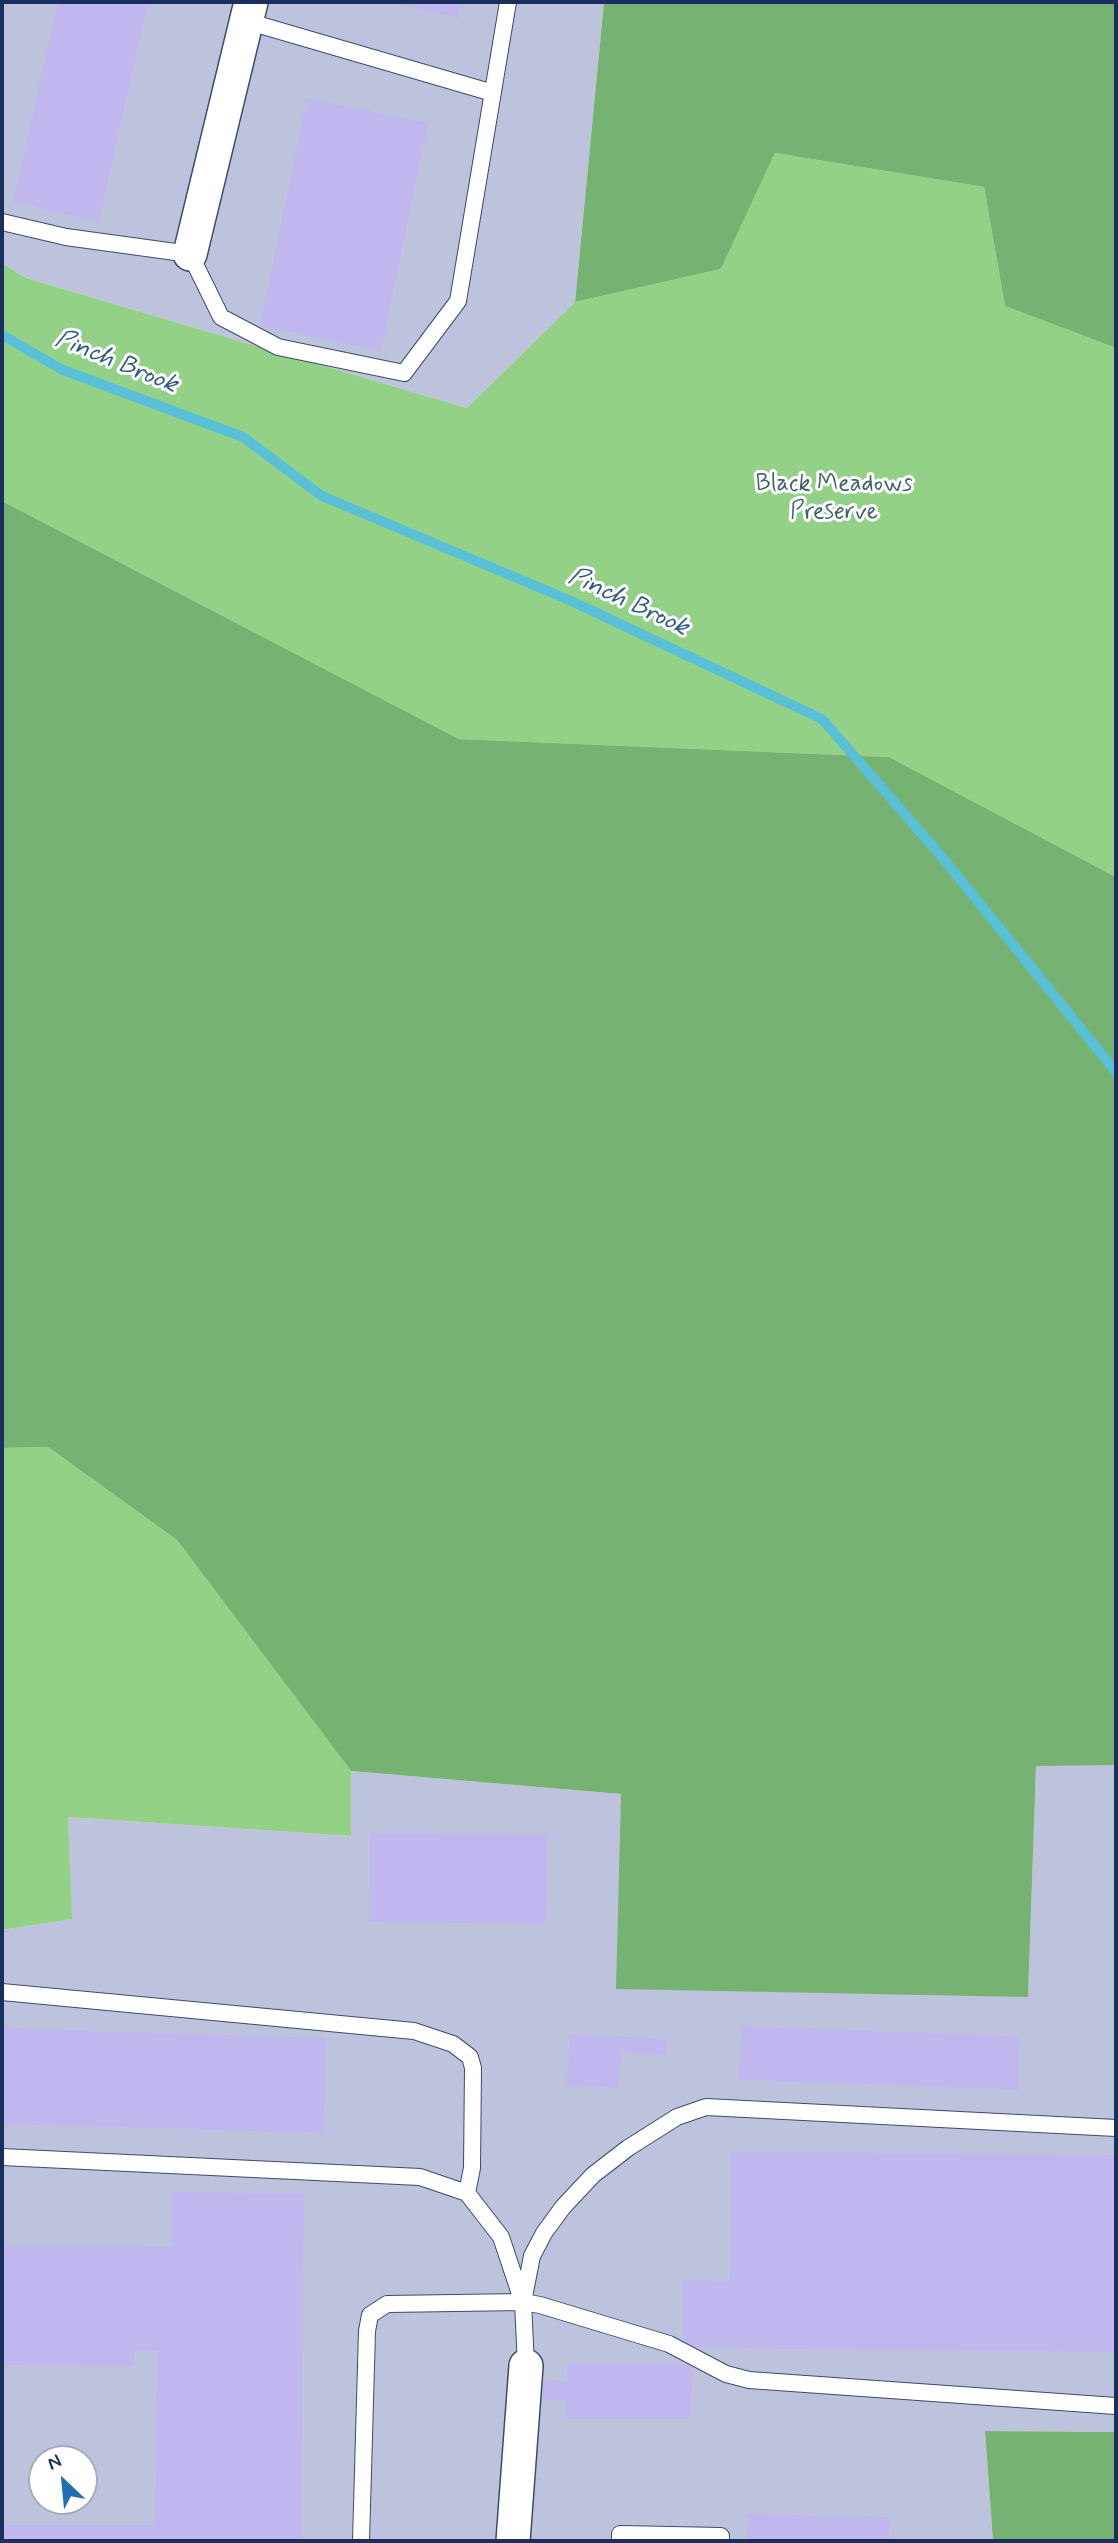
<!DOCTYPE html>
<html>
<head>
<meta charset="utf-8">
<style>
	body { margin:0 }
	#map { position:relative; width:1118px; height:2543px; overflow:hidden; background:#f3e8d1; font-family:Mynerve,sans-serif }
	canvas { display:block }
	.frame { position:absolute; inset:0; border:4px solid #1b2f5e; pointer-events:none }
	.north { position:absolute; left:28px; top:2445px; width:70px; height:70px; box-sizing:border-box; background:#fff; border:2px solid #a4acbf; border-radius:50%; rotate:334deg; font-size:19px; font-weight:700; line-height:28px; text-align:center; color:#1b2f5e }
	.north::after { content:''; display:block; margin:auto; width:24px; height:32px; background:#1f6fb2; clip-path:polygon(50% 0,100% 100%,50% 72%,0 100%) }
</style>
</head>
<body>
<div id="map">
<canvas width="1118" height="2543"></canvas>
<div class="frame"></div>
<div class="north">N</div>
</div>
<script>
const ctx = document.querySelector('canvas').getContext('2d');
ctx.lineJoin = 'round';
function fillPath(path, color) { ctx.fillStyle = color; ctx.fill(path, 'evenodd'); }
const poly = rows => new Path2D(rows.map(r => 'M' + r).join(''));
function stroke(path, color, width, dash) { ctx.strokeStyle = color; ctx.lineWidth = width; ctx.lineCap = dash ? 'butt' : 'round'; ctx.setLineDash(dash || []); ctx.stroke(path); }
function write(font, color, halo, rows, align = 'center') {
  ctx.font = font + ' Mynerve,sans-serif'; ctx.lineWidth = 6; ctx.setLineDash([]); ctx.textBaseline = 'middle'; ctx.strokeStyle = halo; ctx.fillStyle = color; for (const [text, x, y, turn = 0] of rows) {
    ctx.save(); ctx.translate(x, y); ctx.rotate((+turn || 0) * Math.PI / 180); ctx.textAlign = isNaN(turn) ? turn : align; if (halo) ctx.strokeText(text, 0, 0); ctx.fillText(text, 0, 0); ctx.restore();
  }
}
fillPath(poly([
	[2,2,604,2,575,302,467,408,26,278,2,263],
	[1036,1765,1116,1765,1116,2432,985,2431,993,2541,2,2541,2,1930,71,1919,68,1817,351,1836,351,1771,621,1794,1028,1996],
	[42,2459,84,2459,84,2501,42,2501]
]), '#bec3dd');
fillPath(poly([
	[775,153,984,187,1005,306,1116,348,1116,877,889,757,459,739,2,501,2,263,26,278,467,408,575,302,721,269],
	[48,1447,177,1540,351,1771,351,1836,68,1817,72,1919,2,1930,2,1448]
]), '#93d186');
fillPath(poly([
	[604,2,1116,2,1116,348,1005,306,984,187,775,153,721,269,575,302],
	[2,501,459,739,889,757,1116,877,1116,1765,1036,1766,1028,1997,616,1989,621,1794,351,1771,177,1540,48,1447,2,1448],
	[985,2431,1116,2432,1116,2541,993,2541]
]), '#76b373');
stroke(poly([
	[2,335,63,370,243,437,322,496,569,600,822,719,942,857,1116,1072]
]), '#5ac0d8', 10);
fillPath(poly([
	[58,2,148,2,99,222,13,202],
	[390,2,462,2,458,18],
	[307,98,428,123,381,351,260,326],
	[370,1833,547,1834,546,1924,369,1922],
	[741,2026,1020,2036,1018,2090,739,2080],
	[2,2028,326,2038,324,2133,2,2124],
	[570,2034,667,2039,666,2055,621,2053,619,2088,567,2086],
	[731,2151,1116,2155,1114,2352,682,2348,683,2280,730,2281],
	[172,2192,304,2193,301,2541,2,2541,2,2525,155,2525,157,2351,134,2351,134,2366,2,2365,2,2245,172,2246],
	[567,2364,692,2364,691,2419,565,2419,565,2400,543,2400,543,2380,567,2381],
	[748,2514,890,2517,889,2541,747,2541]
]), '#c0b7ef');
const lane = poly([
	[246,21,493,93],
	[2,222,66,237,190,254,221,317,278,347,404,373,458,301,508,2],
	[2,1992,414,2031,453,2044,470,2057,473,2068,472,2168,467,2193],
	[2,2157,420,2177,467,2193,501,2237,522,2300],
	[526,2366,523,2302,532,2256,544,2233,563,2207,593,2175,628,2148,677,2117,706,2107,1116,2128],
	[361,2541,367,2331,370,2315,387,2304,523,2302,540,2305,669,2344,726,2374,749,2380,1116,2406],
	[620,2541,620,2534,721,2536,721,2541]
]);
const street = poly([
	[190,254,251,2],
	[513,2541,526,2366]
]);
stroke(lane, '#3b4b6f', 18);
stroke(street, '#3b4b6f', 36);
stroke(lane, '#fff', 16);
stroke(street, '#fff', 33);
write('24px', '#3f606a', '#fff', [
	["Black Meadows",834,485],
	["Preserve",834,513]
]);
write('italic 26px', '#2e5a83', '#fff', [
	["Pinch Brook",116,363,22],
	["Pinch Brook",628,603,25]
]);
</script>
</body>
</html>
